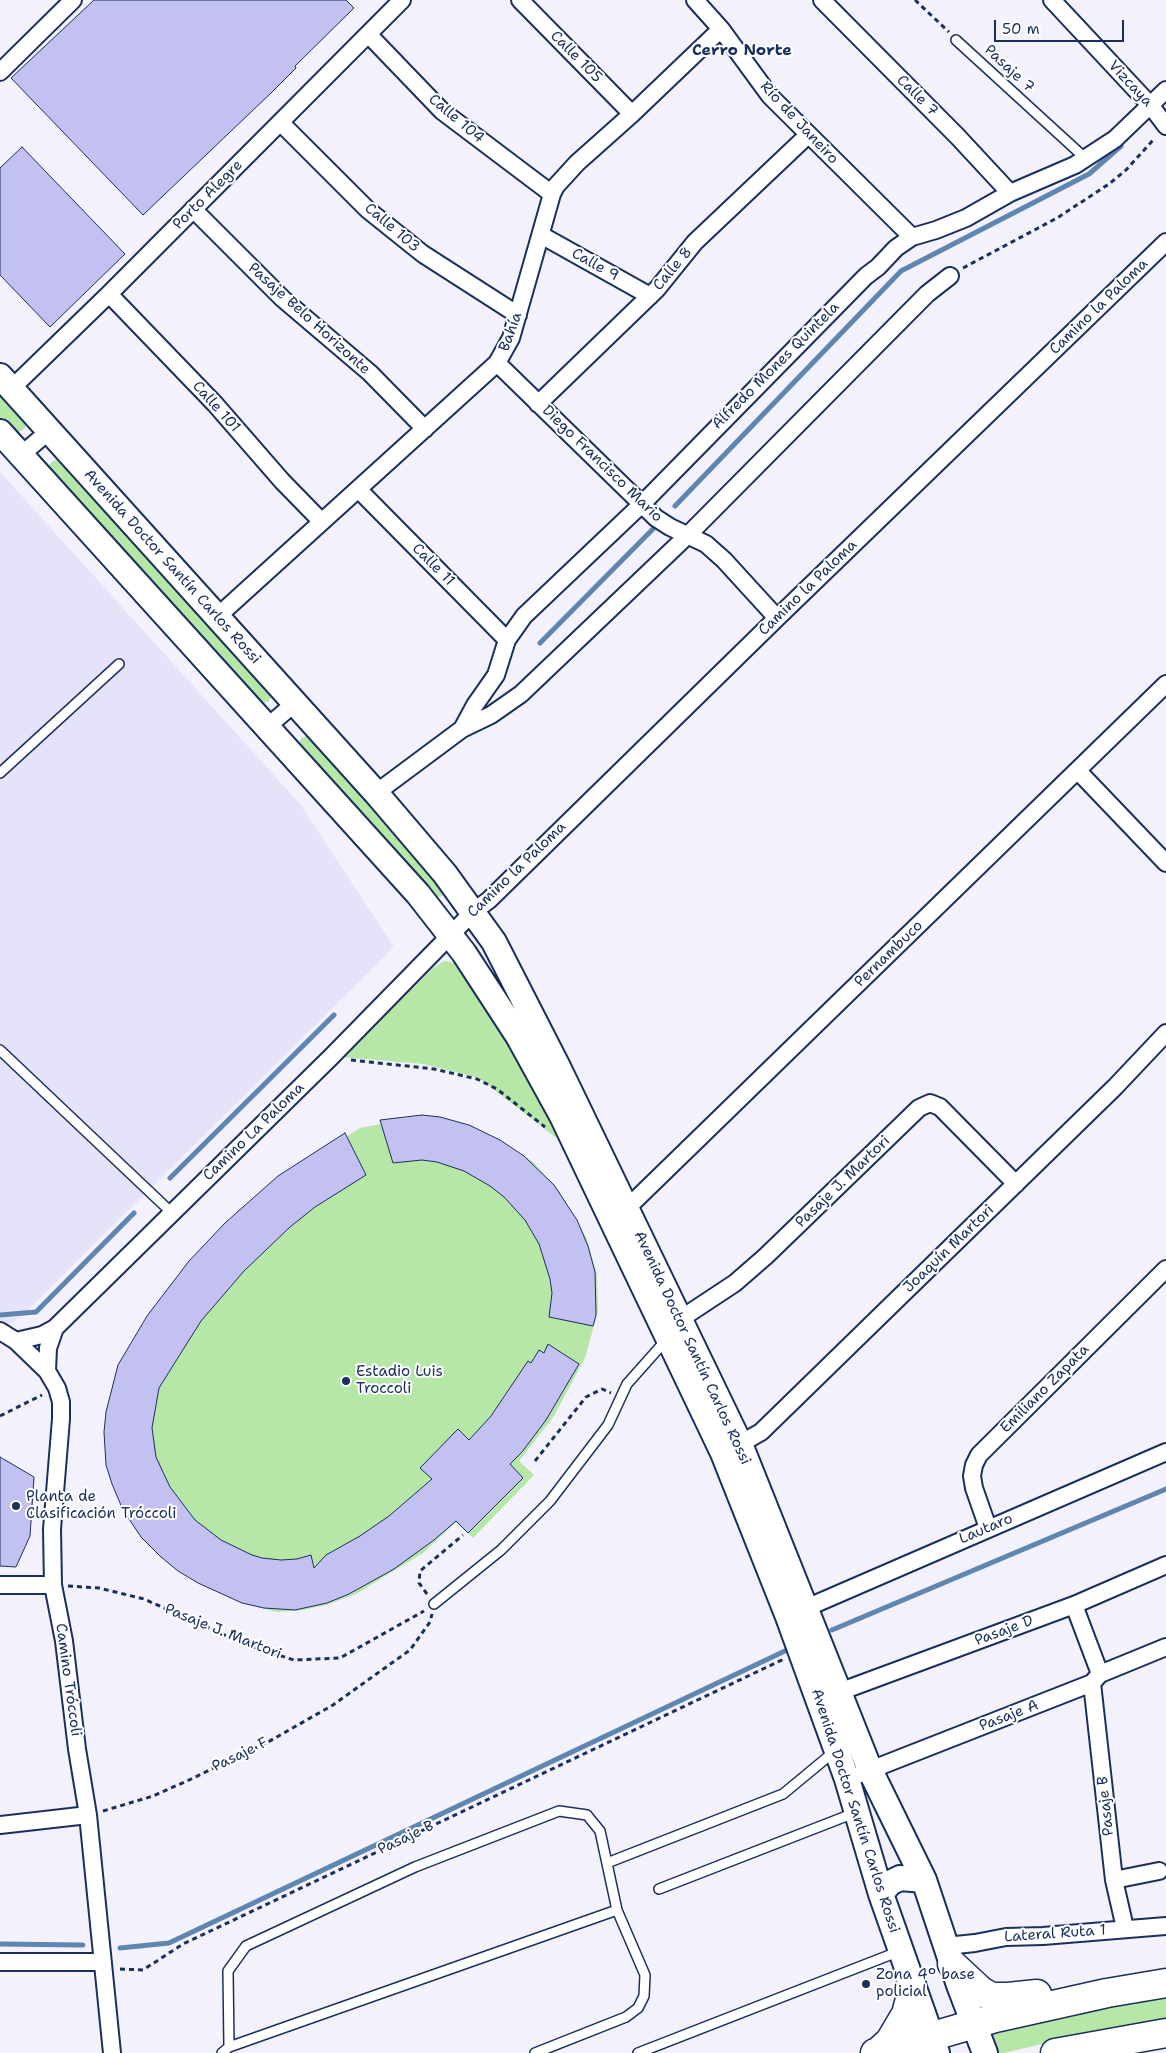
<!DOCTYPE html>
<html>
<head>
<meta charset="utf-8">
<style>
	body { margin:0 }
	#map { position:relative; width:1166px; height:2053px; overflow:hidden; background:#f3f2fc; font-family:"Shantell Sans",sans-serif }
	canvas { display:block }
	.scale { position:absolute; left:994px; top:20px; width:130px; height:22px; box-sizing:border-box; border:2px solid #1b2f5e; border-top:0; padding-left:6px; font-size:15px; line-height:18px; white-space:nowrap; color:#1b2f5e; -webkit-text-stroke:4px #fff; paint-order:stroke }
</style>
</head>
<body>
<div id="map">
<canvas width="1166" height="2053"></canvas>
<div class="scale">50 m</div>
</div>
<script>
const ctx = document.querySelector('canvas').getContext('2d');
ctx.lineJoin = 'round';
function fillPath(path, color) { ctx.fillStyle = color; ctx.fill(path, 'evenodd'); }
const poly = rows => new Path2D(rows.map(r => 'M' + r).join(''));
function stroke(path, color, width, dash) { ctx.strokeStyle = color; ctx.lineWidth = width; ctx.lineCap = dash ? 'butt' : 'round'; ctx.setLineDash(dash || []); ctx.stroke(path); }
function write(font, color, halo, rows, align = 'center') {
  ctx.font = font + ' "Shantell Sans",sans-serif'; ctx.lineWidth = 4; ctx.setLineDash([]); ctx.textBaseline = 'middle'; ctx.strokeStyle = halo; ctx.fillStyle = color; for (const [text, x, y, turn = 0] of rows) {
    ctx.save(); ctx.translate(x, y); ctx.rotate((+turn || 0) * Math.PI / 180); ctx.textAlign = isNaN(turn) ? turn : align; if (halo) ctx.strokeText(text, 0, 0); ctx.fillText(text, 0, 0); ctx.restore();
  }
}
fillPath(poly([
	[0,472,300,804,394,947,30,1308,0,1333]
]), '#e5e3f9');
fillPath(poly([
	[0,388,27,422,25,428,19,432,14,432,0,418],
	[61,457,274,692,268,702,259,703,49,471,49,466,52,462],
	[311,734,444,883,444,893,442,896,434,898,300,748,299,743,302,738],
	[444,961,456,963,466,971,514,1044,561,1134,555,1137,479,1078,423,1064,342,1057,433,968],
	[415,1117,502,1142,532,1161,559,1191,586,1237,597,1274,598,1311,585,1358,554,1416,519,1461,534,1475,473,1538,456,1522,423,1553,356,1594,326,1605,303,1610,277,1612,245,1604,182,1573,109,1456,280,1179,360,1128],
	[1166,1997,1166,2019,1106,2029,1004,2053,996,2053,991,2035,1101,2009]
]), '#b6e7a7');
stroke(poly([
	[675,506,901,271,1089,174,1121,146],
	[540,643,653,529],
	[170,1178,334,1015],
	[0,1315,36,1312,134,1213],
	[832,1630,1166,1489],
	[0,1944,83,1945],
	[120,1948,169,1943,787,1650]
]), '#5f85b1', 5);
const building = poly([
	[94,0,346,0,354,8,295,66,296,68,271,93,143,215,11,78,94,0],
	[22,147,125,254,50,327,0,275,0,168,22,147],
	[422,1115,440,1117,469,1125,500,1140,524,1156,554,1185,577,1220,588,1246,595,1272,596,1315,593,1326,549,1317,552,1293,550,1279,539,1244,525,1220,504,1197,490,1186,464,1171,437,1162,422,1160,393,1163,380,1120,422,1115],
	[345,1133,366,1175,315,1207,290,1227,244,1271,201,1321,159,1388,152,1428,156,1457,170,1487,195,1520,221,1540,252,1555,262,1558,281,1560,297,1559,311,1555,314,1568,326,1555,360,1536,389,1516,432,1479,420,1468,458,1429,469,1440,491,1416,528,1361,531,1363,539,1350,544,1353,548,1344,579,1364,546,1420,522,1452,510,1464,523,1478,468,1533,456,1521,434,1540,394,1569,349,1594,327,1603,295,1610,264,1608,242,1603,198,1583,178,1571,161,1557,141,1537,123,1510,112,1484,106,1465,104,1432,106,1412,118,1365,147,1316,189,1261,225,1223,278,1176,345,1133],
	[0,1457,34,1477,30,1536,16,1567,0,1566,0,1457]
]);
fillPath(building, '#c3c0f2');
stroke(building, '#1b2f5e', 1);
const lane = poly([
	[956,40,1085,158],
	[0,773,119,664],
	[0,1050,172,1213],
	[434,1604,501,1550,550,1501,608,1425,627,1384,667,1339],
	[607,1863,783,1794,835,1751],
	[659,1889,857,1812],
	[229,2047,617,1910],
	[222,2053,229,2047,228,1971,246,1946,415,1867,559,1811,587,1815,600,1831,617,1910,645,1975,644,1996,638,2008,626,2017,535,2053],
	[638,2053,900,1951]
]);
const street = poly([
	[520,0,632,114],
	[695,0,721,29,770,96,912,237],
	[822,0,958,137,1010,193],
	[1052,0,1151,106,1166,126],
	[368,34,442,111,552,194],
	[0,72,73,0],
	[281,123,368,210,423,254,518,315],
	[193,209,283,299,370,373,425,429],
	[541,235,650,296],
	[109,294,215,404,282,481,321,521],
	[497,363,656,518,670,527,706,544,724,560,777,618],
	[11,389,109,294,402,0],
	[538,404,657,289,695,242,808,135],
	[21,455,49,431],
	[358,489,507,640],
	[218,616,497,363,511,338,552,194,556,186,577,163,632,114,721,29],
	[267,727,295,703],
	[462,729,491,715,521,694,689,534,927,294,950,276],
	[1078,771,1166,863],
	[376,793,462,729,475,705,496,675,507,640,524,616,642,504,866,276,878,267,896,248,912,237,936,230,966,218,1010,193,1075,165,1115,139,1166,90],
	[621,1214,1166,684],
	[675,1327,679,1320,735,1283,766,1256,919,1108,930,1103,940,1107,1016,1184],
	[0,1331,16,1341,47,1371,57,1388,61,1402,61,1419,52,1529,53,1585,64,1641,77,1749,88,1815,112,2053],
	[16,1341,42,1335,55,1328,331,1057,473,912,489,900,777,618,1166,242],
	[47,1371,48,1348,55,1328],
	[731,1449,761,1432,1115,1087,1166,1033],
	[988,1528,974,1488,972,1476,974,1465,979,1455,1166,1269],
	[0,1585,53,1585],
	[1074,1605,1100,1674],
	[806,1608,1166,1452],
	[1092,1683,1114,1880,1125,1928],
	[839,1692,1074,1605,1166,1565],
	[860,1774,1092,1683,1100,1674,1166,1647],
	[0,1825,88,1815],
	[1114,1880,1159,1871],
	[946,1946,975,1943,1006,1937,1043,1936,1166,1926],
	[0,1962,103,1962]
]);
const secondary = poly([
	[0,376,376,793,445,874,494,942,559,1069,740,1444,870,1770,924,1880,959,1985,985,2053],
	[0,432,418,894,464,953,518,1036,562,1116,723,1453,787,1614,847,1779,881,1894,937,2053],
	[881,1894,890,1883,900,1878,924,1880]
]);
const highway = poly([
	[952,1964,981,1991,992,1997,1008,1997,1037,1994],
	[878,2052,890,2041,906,2014,910,1999,911,1983],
	[875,2053,995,2018,1107,1993,1166,1983],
	[1055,2053,1166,2033]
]);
stroke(lane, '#1b2f5e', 12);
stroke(street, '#1b2f5e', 20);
stroke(secondary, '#1b2f5e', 28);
stroke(highway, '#1b2f5e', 31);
stroke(poly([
	[915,0,949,32],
	[963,268,1057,218,1109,184,1126,170,1155,138],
	[351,1060,434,1069,477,1079,497,1089,545,1127],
	[0,1416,42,1395],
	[535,1461,586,1397,602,1389,611,1393],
	[68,1586,99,1588,144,1599,247,1645,294,1660,340,1658,424,1611],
	[427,1594,419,1583,420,1571,463,1535],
	[103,1811,153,1796,189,1780,268,1742,333,1705,410,1650,430,1622,432,1614],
	[120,1969,143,1970,183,1944,784,1659]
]), '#1b2f5e', 3, [5, 4]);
stroke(lane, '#fff', 9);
stroke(street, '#fff', 16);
stroke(secondary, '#fff', 24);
stroke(highway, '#fff', 28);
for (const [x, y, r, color] of [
	[346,1381,5,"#1b2f5e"],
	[16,1506,5,"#1b2f5e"],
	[866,1984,5,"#1b2f5e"]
]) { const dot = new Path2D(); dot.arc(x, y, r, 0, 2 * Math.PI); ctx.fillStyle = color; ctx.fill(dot); stroke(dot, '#fff', 2); }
write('15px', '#1b2f5e', '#fff', [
	["Calle 105",576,57,45],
	["Pasaje 7",1009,69,43],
	["Vizcaya",1130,84,47],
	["Calle 7",917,96,45],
	["Calle 104",456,119,40],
	["Río de Janeiro",799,123,47],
	["Porto Alegre",208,195,-45],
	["Calle 103",392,228,40],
	["Calle 9",595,265,29],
	["Calle 8",673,269,-50],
	["Camino la Paloma",1099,307,-44],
	["Pasaje Belo Horizonte",309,319,42],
	["Bahía",511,332,-70],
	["Alfredo Mones Quintela",776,366,-45],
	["Calle 101",216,407,48],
	["Diego Francisco Mario",602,464,44],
	["Calle 11",433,565,45],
	["Avenida Doctor Santín Carlos Rossi",172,567,48],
	["Camino la Paloma",808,588,-44],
	["Camino la Paloma",517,870,-44],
	["Pernambuco",889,954,-44],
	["Camino La Paloma",254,1132,-44],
	["Pasaje J. Martori",843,1182,-44],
	["Joaquín Martori",949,1249,-44],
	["Avenida Doctor Santín Carlos Rossi",692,1348,65],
	["Emiliano Zapata",1045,1389,-45],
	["Lautaro",986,1529,-23],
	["Pasaje D",1004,1631,-20],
	["Pasaje J. Martori",223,1632,22],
	["Camino Tróccoli",68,1680,82],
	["Pasaje A",1009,1716,-21],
	["Pasaje F",240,1755,-26],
	["Pasaje B",1106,1806,-96],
	["Avenida Doctor Santín Carlos Rossi",855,1811,72],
	["Pasaje B",406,1838,-25],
	["Lateral Ruta 1",1055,1934,-4]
]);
write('15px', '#1b2f5e', '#fff', [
	["Estadio Luis",356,1372],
	["Troccoli",356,1389],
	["Planta de",26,1497],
	["Clasificación Tróccoli",26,1514],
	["Zona 4° base",876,1975],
	["policial",876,1992]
], 'left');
write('bold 16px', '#1b2f5e', '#fff', [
	["Cerro Norte",742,51]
]);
</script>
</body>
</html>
